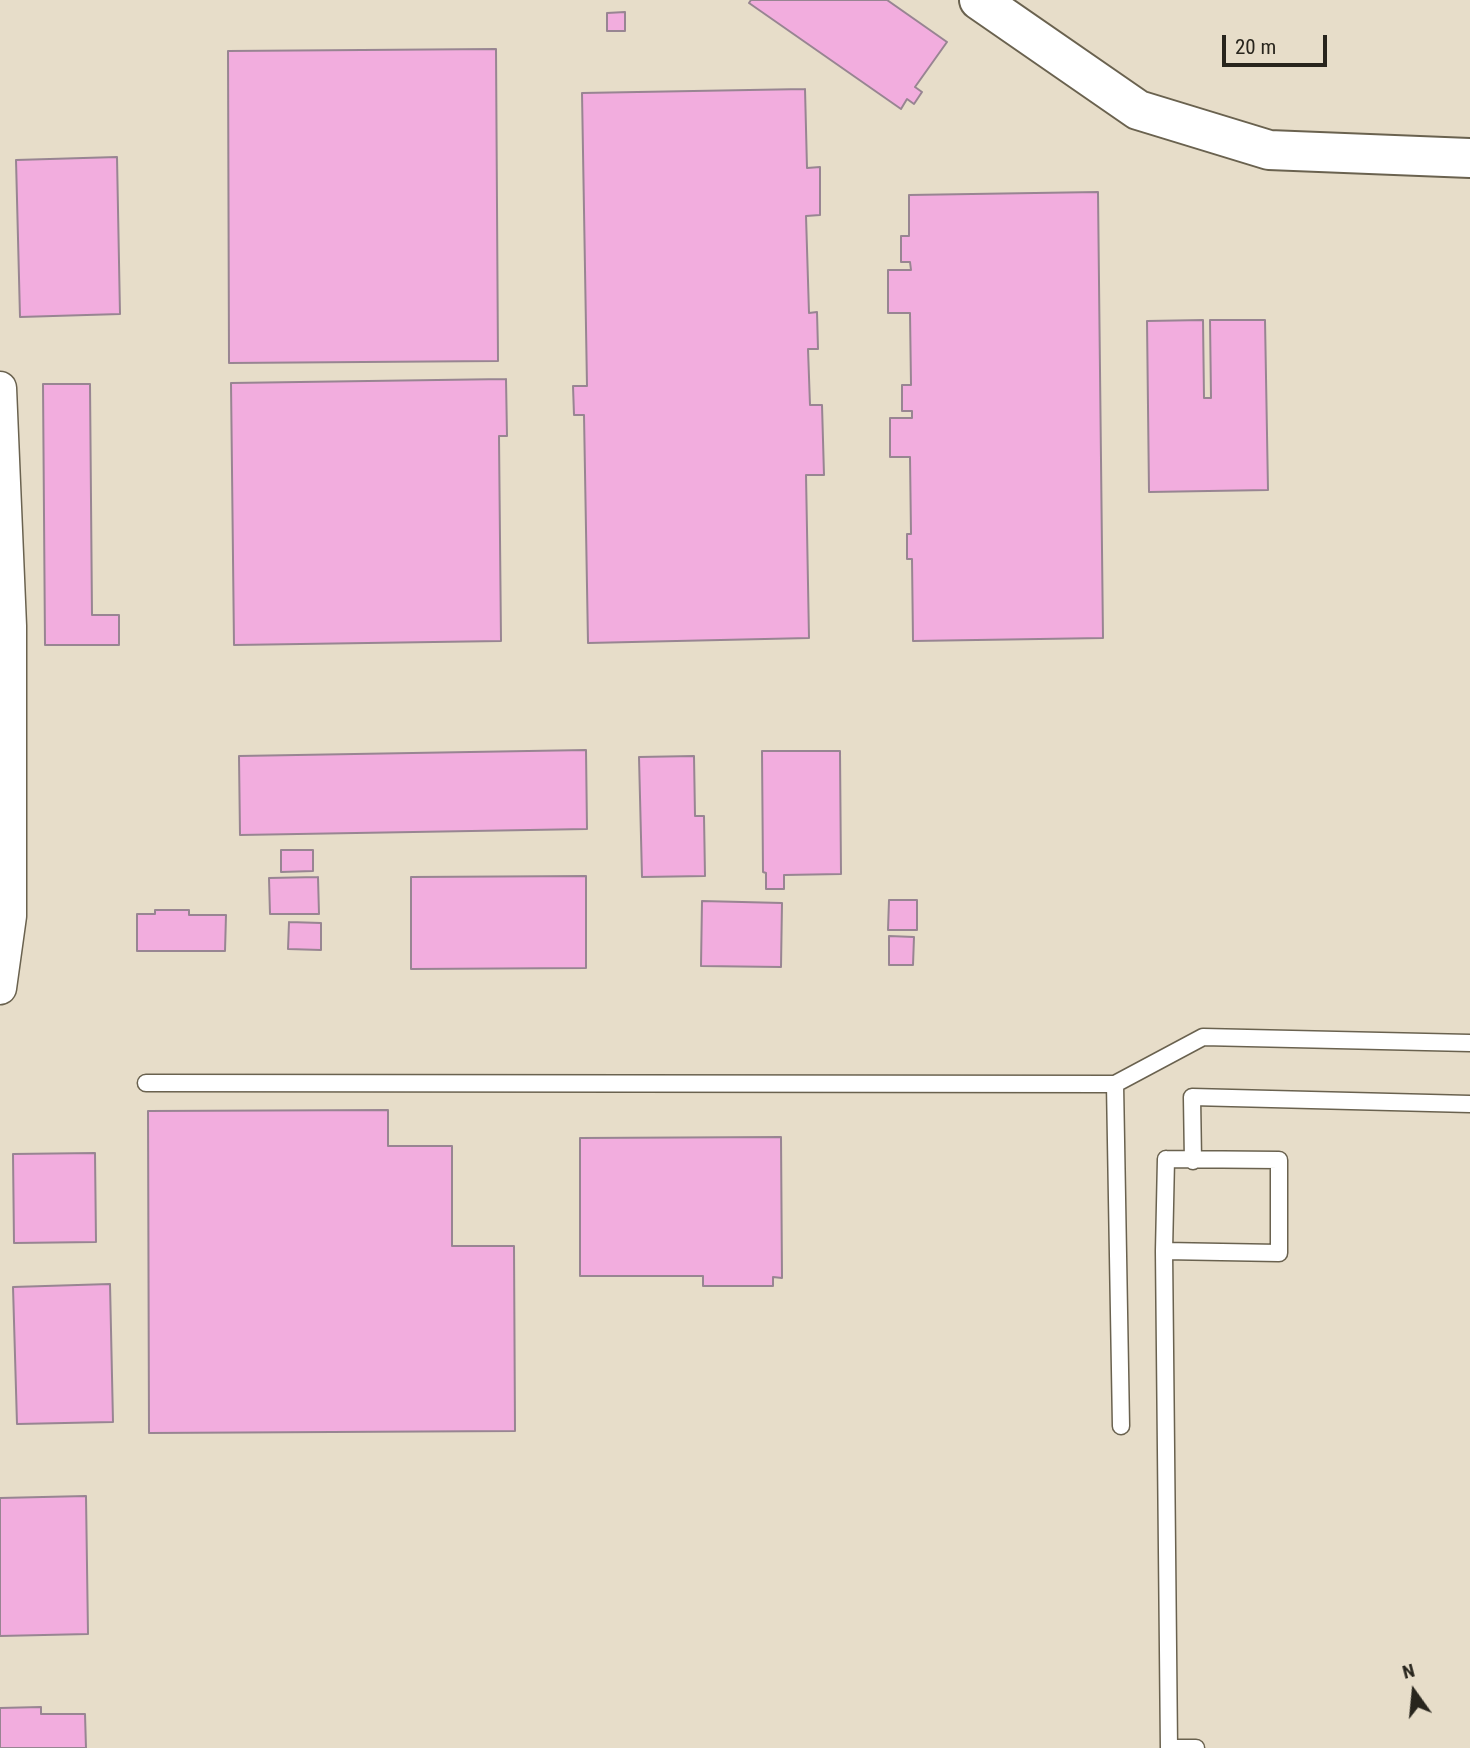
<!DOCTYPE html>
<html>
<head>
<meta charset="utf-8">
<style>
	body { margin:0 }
	#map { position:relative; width:1470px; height:1748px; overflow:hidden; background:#e7ddc9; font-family:"Roboto Condensed",sans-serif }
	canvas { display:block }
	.north { position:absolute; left:1379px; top:1657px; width:70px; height:70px; -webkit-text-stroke:5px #e7ddc9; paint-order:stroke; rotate:345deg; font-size:19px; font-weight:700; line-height:28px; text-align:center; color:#28251d }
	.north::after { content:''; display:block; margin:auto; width:24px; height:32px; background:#28251d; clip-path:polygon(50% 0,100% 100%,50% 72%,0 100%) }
	.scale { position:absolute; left:1222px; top:35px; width:105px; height:32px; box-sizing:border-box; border:4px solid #28251d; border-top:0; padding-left:9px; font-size:21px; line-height:24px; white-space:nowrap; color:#28251d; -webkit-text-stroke:5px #e7ddc9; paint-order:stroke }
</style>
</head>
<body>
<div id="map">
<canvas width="1470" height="1748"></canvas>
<div class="north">N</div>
<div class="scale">20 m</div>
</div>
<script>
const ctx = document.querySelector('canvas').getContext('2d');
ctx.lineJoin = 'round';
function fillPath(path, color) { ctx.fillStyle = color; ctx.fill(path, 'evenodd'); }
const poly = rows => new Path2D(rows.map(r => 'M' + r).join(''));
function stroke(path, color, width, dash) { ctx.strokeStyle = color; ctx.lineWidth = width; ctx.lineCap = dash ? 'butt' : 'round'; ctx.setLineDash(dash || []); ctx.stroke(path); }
const building = poly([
	[751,0,887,0,947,42,915,87,922,92,914,104,907,99,901,109,749,3,751,0],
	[625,12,625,31,607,31,607,13,625,12],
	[496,49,498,361,229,363,228,51,496,49],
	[805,89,807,168,820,167,820,215,806,216,809,313,817,312,818,349,808,349,810,405,822,405,824,475,806,475,809,638,588,643,584,415,574,415,573,386,587,386,582,93,805,89],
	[117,157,120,314,20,317,16,160,117,157],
	[1098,192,1103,638,913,641,912,559,907,559,907,534,911,534,910,457,890,457,890,418,912,418,912,411,902,411,902,385,911,385,910,313,888,313,888,270,911,270,910,262,901,262,901,236,909,236,909,195,1098,192],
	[1203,320,1204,398,1211,398,1210,320,1265,320,1268,490,1149,492,1147,321,1203,320],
	[506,379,507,436,499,436,501,641,234,645,231,383,506,379],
	[43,384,90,384,92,615,119,615,119,645,45,645,43,384],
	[586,750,587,829,240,835,239,756,586,750],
	[762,751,840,751,841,874,784,875,784,889,766,889,766,873,763,872,762,751],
	[694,756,695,816,704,816,705,876,642,877,639,757,694,756],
	[281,850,313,850,313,871,281,872,281,850],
	[586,876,586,968,411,969,411,877,586,876],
	[318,877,319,914,270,914,269,878,318,877],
	[889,900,917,900,917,930,888,930,889,900],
	[702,901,782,903,781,967,701,966,702,901],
	[155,910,189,910,189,915,226,915,225,951,137,951,137,914,155,914,155,910],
	[289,922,321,923,321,950,288,949,289,922],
	[889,936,914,937,913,965,889,965,889,936],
	[388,1110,388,1146,452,1146,452,1246,514,1246,515,1431,149,1433,148,1111,388,1110],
	[781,1137,782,1278,773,1277,773,1286,703,1286,703,1276,580,1276,580,1138,781,1137],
	[95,1153,96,1242,14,1243,13,1154,95,1153],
	[110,1284,113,1422,17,1424,13,1287,110,1284],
	[86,1496,88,1634,0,1636,0,1498,86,1496],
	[41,1707,41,1714,85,1714,86,1748,0,1748,0,1708,41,1707]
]);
fillPath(building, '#f2adde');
stroke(building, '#988592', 2);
const service = poly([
	[146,1083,1115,1084,1203,1037,1470,1043],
	[1115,1084,1121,1426],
	[1166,1159,1279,1160,1279,1253,1164,1251,1166,1159],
	[1193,1161,1192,1097,1470,1104],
	[1164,1251,1169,1748],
	[1169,1748,1196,1748]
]);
const minor = poly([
	[0,388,10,626,10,916,0,988]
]);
const tertiary = poly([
	[979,0,1138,110,1269,150,1470,158]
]);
stroke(service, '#6a624f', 19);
stroke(minor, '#6a624f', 35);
stroke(tertiary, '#6a624f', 42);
stroke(service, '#fff', 16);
stroke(minor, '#fff', 32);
stroke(tertiary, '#fff', 38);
</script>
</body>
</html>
